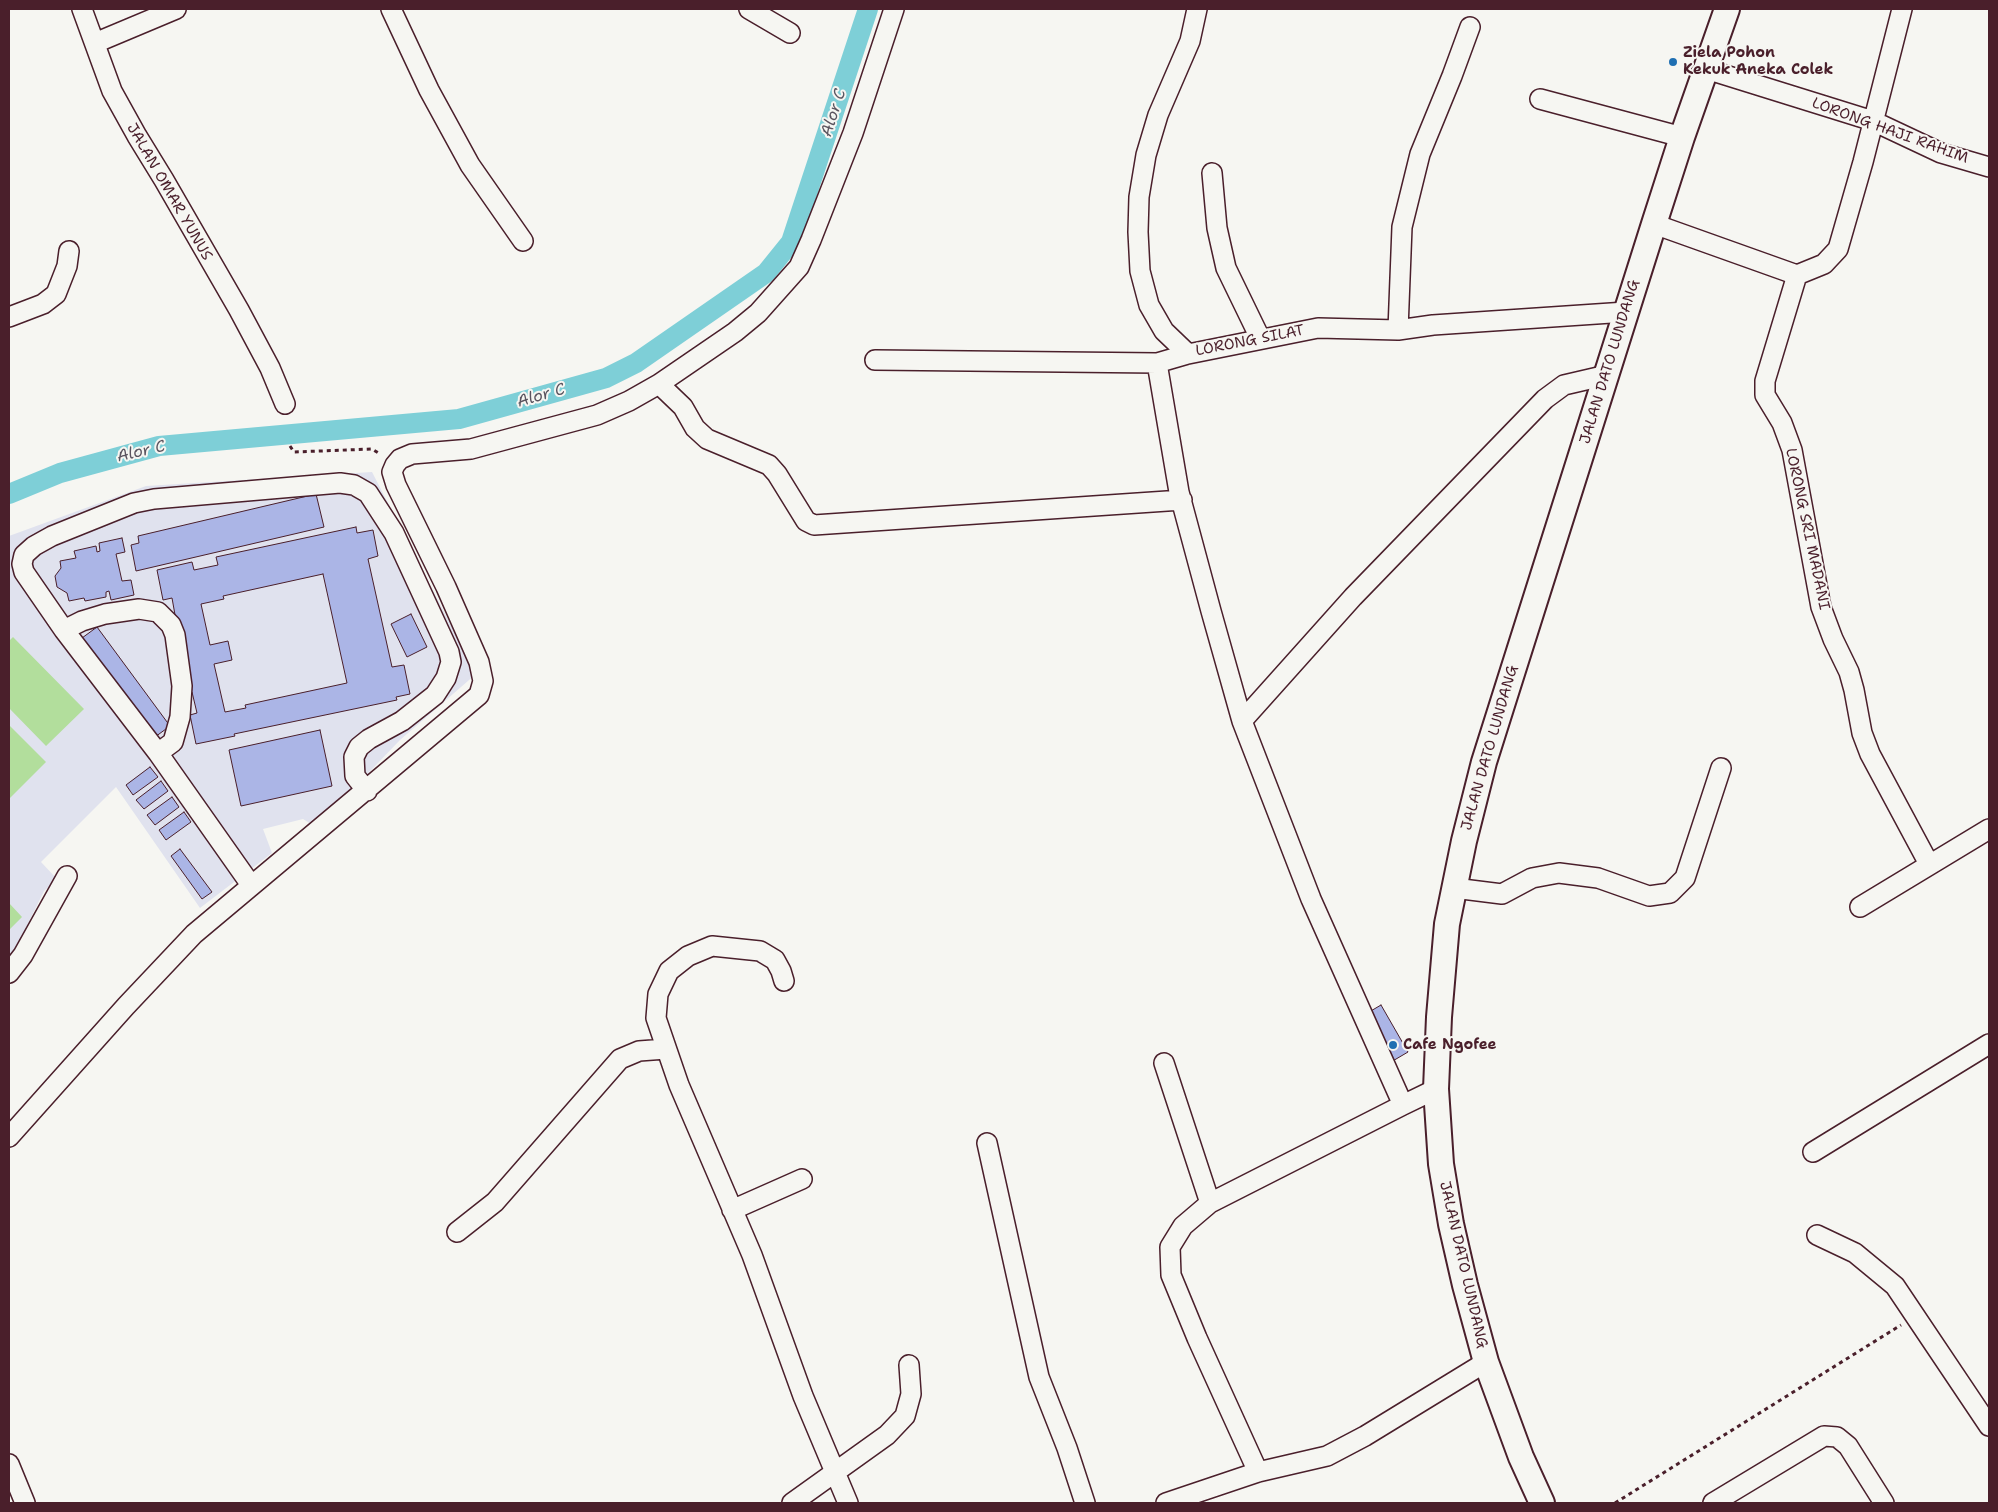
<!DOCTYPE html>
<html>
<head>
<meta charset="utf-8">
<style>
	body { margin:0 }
	#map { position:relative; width:1998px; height:1512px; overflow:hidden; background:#f6f6f2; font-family:"Shantell Sans",sans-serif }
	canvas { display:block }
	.frame { position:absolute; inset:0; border:10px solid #4a1f2b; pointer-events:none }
</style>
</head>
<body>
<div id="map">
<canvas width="1998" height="1512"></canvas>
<div class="frame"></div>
</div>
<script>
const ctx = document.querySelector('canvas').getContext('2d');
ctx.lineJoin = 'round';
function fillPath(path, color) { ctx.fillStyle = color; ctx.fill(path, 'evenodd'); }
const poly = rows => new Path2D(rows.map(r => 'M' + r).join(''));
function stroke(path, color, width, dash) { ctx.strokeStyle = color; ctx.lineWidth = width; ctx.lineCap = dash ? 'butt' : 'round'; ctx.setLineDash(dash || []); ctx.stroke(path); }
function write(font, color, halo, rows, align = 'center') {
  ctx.font = font + ' "Shantell Sans",sans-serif'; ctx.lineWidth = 4; ctx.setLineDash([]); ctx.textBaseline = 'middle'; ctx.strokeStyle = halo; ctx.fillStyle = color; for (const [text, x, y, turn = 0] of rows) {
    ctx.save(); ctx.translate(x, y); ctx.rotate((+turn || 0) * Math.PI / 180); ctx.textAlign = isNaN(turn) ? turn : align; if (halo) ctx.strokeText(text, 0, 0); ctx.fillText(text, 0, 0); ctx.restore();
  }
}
fillPath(poly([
	[372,472,476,674,400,740,352,790,311,824,303,819,263,829,272,853,200,908,116,787,41,862,57,879,44,891,9,962,9,536,146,486]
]), '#e0e2ee');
fillPath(poly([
	[13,637,84,709,46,746,9,708,9,641],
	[9,725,46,762,9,799],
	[9,903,22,917,9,930]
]), '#b2de9c');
stroke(poly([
	[9,494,60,473,159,446,459,419,606,378,636,363,766,273,791,242,868,9]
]), '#7ecfd7', 20);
const building = poly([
	[316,494,324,527,136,571,131,545,139,543,138,536,316,494],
	[356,527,357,533,373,530,378,556,368,559,392,667,404,665,410,694,396,697,397,700,234,734,235,736,196,744,190,715,197,713,192,692,189,693,172,598,163,600,157,570,192,562,194,570,218,565,216,557,356,527],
	[323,574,347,683,245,705,246,708,225,712,214,664,232,660,228,641,210,645,201,604,224,599,223,596,323,574],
	[122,538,125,552,116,554,122,581,131,580,134,595,111,600,109,591,106,592,106,597,85,601,84,598,69,601,67,593,57,587,55,576,61,568,60,561,76,558,74,551,96,546,97,552,100,551,99,543,122,538],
	[411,614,427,647,407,657,391,624,411,614],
	[97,627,170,726,155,737,82,638,97,627],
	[320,730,332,786,241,806,229,750,320,730],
	[150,767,158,777,133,795,126,785,150,767],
	[161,781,168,791,144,809,136,800,161,781],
	[172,797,179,807,155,825,147,815,172,797],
	[184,812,191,822,166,840,159,830,184,812],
	[180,849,212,892,202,899,171,856,180,849],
	[1381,1005,1408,1052,1391,1062,1364,1015,1381,1005]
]);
fillPath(building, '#abb5e6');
stroke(building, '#4a1f2b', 1);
const minor = poly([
	[82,9,112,91,137,136,164,180,239,310,270,368,285,404],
	[391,9,429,90,470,165,523,241],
	[749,9,790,33],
	[95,43,176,9],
	[1706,69,1873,121,1941,153,1989,167],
	[1540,99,1682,137],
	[1212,173,1217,228,1226,268,1260,338],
	[1654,224,1797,275],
	[1797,275,1765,381,1765,395,1782,423,1792,450,1821,607,1833,639,1849,672,1854,690,1862,733,1870,754,1929,864],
	[1797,275,1824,264,1838,249,1863,162,1902,9],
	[9,317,43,304,56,294,67,266,69,251],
	[1398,330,1402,227,1420,154,1452,76,1470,27],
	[1188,354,1164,331,1149,305,1140,271,1138,232,1139,197,1146,155,1158,115,1190,41,1197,9],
	[875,360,1157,363,1188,354,1318,328,1398,330,1433,325,1626,312],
	[1157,363,1179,492,1211,611,1242,721,1311,899,1403,1105],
	[659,384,683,407,695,428,707,439,769,465,777,474,806,521,814,525,1182,500],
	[64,630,82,621,105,614,139,609,158,612,171,625,175,635,182,686,180,717,173,742,158,753],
	[1242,721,1353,597,1545,399,1564,385,1607,375],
	[251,885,158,753,64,630,24,572,22,564,24,555,34,546,52,536,134,503,154,499,340,483,354,485,368,493,394,533,449,652,451,662,446,678,435,695,402,721,369,739,359,747,354,757,355,776,367,791],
	[1454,888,1502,894,1532,878,1559,873,1598,878,1649,896,1670,893,1685,878,1721,768],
	[1860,907,1989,829],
	[9,973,23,955,67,876],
	[784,981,781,971,775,960,760,951,712,946,688,956,669,971,658,994,656,1018,679,1085,752,1255,803,1396,848,1503],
	[1164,1063,1210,1203],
	[9,1137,126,1006,194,934,479,695,483,681,479,662,446,587,396,485,392,472,395,465,400,459,412,454,471,449,597,415,629,401,659,384,735,332,758,313,799,267,811,240,853,133,894,9],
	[987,1143,1039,1377,1067,1448,1085,1503],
	[1813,1152,1989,1044],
	[732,1210,802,1179],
	[457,1232,495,1202,620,1059,639,1051,666,1049],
	[1817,1235,1855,1253,1895,1286,1989,1426],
	[9,1464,25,1503],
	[1258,1472,1197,1338,1171,1275,1170,1247,1183,1226,1210,1203,1403,1105,1436,1089],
	[792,1503,887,1435,905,1416,911,1394,909,1365],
	[1166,1503,1258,1472,1327,1456,1365,1436,1486,1362],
	[1713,1503,1824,1436,1837,1437,1848,1446,1884,1503]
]);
const major = poly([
	[1542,1503,1521,1457,1486,1362,1465,1285,1451,1224,1441,1164,1436,1089,1439,1017,1447,924,1464,841,1484,762,1654,224,1682,137,1727,9]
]);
stroke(minor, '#4a1f2b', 22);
stroke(major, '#4a1f2b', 28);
stroke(poly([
	[290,446,294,452,372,449,380,454],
	[1615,1503,1901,1325]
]), '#4a1f2b', 3, [4, 4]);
stroke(minor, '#f6f6f2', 19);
stroke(major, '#f6f6f2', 24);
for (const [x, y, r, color] of [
	[1673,62,5,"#1f6fb2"],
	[1393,1045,5,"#1f6fb2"]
]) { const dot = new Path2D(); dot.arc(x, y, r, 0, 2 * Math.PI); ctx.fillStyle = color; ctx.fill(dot); stroke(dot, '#f6f6f2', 2); }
write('bold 15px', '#4a1f2b', '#f6f6f2', [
	["Ziela Pohon",1683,53],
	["Kekuk Aneka Colek",1683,70],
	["Cafe Ngofee",1403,1045]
], 'left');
write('15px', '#4a1f2b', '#f6f6f2', [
	["LORONG HAJI RAHIM",1890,131,20],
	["JALAN OMAR YUNUS",169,192,60],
	["LORONG SILAT",1250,341,-11],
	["JALAN DATO LUNDANG",1610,362,-73],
	["LORONG SRI MADANI",1807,529,78],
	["JALAN DATO LUNDANG",1490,748,-74],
	["JALAN DATO LUNDANG",1463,1265,77]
]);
write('italic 16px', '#5a545f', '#f6f6f2', [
	["Alor C",834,113,-72],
	["Alor C",541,396,-16],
	["Alor C",141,452,-13]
]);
</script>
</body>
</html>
